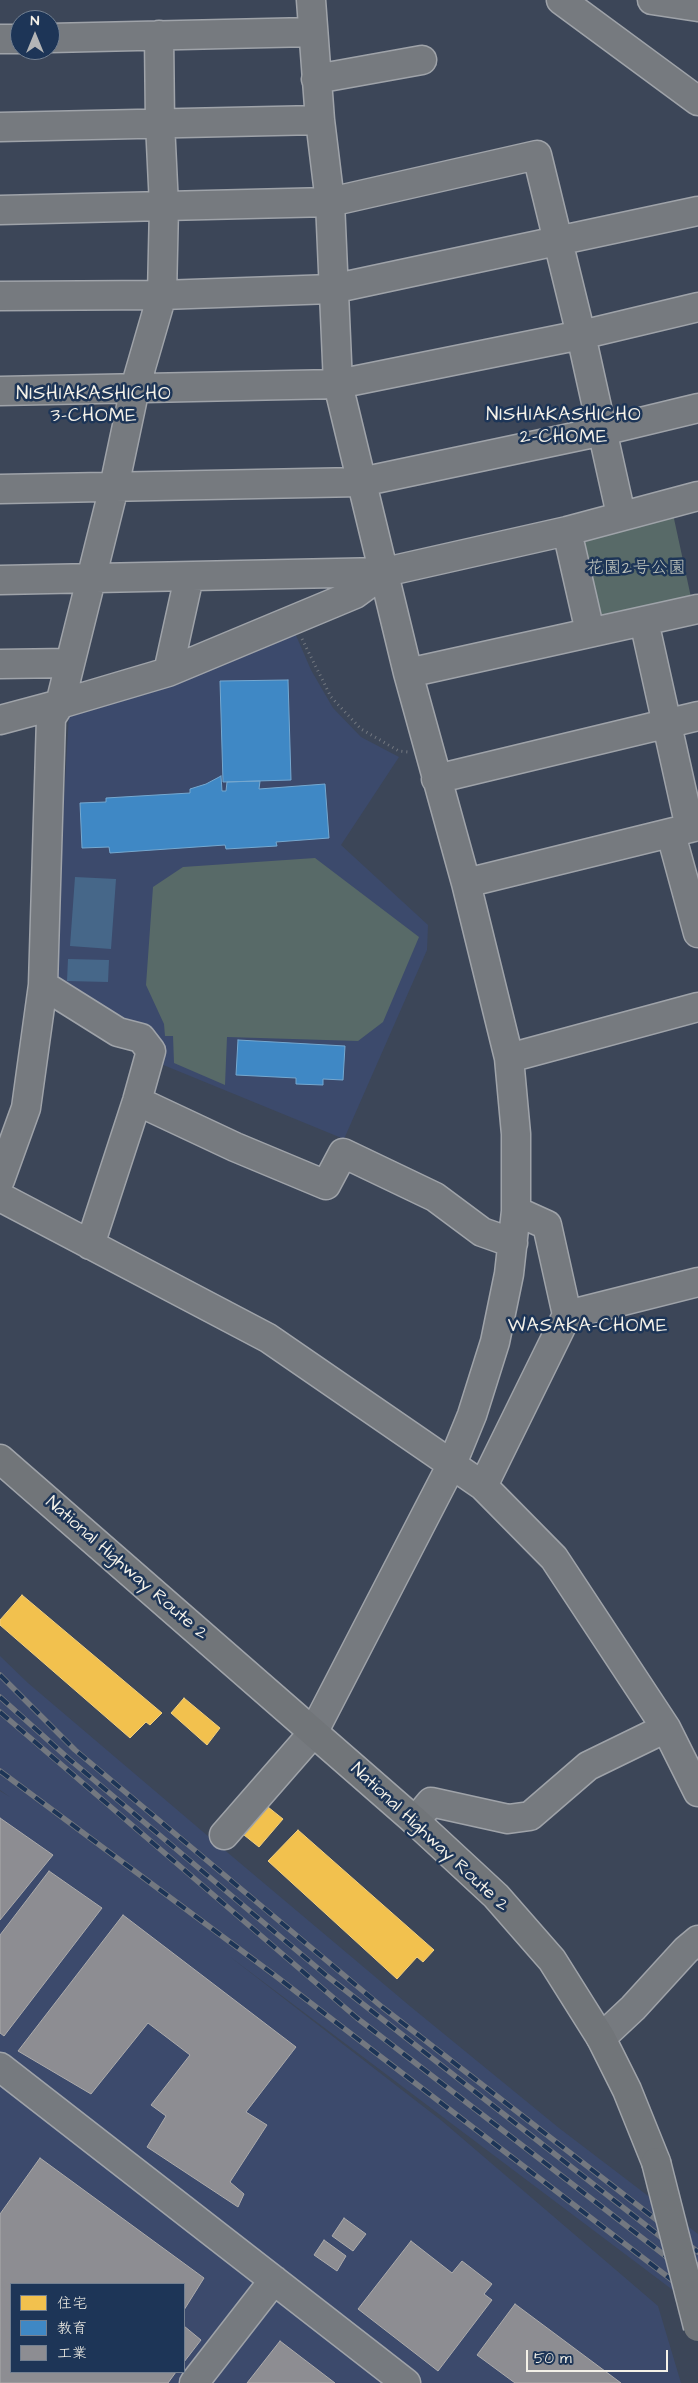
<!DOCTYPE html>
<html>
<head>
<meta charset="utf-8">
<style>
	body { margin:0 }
	#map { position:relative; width:698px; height:2383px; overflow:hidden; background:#3c4658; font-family:"Architects Daughter","Klee One",sans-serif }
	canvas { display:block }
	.legend { position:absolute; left:10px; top:2283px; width:175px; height:90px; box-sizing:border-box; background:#1d3557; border:1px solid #738091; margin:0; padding:6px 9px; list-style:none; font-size:15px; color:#f4f1e8 }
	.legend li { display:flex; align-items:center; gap:10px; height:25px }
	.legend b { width:25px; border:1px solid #738091 }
	.north { position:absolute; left:10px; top:10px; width:50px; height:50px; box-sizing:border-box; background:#1d3557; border:1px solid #738091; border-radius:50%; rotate:0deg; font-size:14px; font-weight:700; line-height:20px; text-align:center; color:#f4f1e8 }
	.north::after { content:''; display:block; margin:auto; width:18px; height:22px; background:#b4b5b6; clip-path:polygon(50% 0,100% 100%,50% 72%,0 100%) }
	.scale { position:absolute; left:526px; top:2350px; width:142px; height:22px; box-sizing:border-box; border:2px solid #f4f1e8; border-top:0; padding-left:6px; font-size:15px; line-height:18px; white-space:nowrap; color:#f4f1e8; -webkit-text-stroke:4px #1d3557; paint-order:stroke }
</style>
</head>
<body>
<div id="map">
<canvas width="698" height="2383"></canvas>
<ul class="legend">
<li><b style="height:14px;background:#f2c14e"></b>住宅</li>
<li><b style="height:14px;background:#3f88c5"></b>教育</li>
<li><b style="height:14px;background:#8d8d92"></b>工業</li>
</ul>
<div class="north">N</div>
<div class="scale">50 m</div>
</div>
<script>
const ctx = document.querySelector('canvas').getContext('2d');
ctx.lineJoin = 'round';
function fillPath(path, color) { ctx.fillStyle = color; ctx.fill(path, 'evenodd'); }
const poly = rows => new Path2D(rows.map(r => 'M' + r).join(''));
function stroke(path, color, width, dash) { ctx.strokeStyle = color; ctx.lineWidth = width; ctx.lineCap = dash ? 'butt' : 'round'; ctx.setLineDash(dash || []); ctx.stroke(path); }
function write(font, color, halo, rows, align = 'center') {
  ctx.font = font + ' "Architects Daughter","Klee One",sans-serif'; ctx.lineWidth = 5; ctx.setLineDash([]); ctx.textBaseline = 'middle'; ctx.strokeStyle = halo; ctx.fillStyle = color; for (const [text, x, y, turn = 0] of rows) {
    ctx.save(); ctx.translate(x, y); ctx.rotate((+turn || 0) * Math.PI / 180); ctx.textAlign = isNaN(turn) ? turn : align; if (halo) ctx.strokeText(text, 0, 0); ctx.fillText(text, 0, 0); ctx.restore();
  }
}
fillPath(poly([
	[295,633,311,670,333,708,361,737,399,757,341,845,428,925,427,950,344,1139,156,1062,119,1022,53,980,69,715],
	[0,1656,28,1683,202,1831,411,2007,559,2128,698,2234,698,2309,229,1956,442,2121,658,2306,681,2383,0,2383,0,1791,10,1797,0,1790],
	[11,2284,184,2284,184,2372,11,2372]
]), '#3c4a6c');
fillPath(poly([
	[673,514,692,602,596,623,577,539],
	[315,858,419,937,383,1022,358,1041,227,1037,225,1085,174,1063,173,1036,165,1036,164,1024,146,985,153,887,183,867]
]), '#586a68');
fillPath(poly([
	[75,877,116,879,111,949,70,946],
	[68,959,109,960,108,982,67,981]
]), '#466789');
const homes = poly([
	[22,1595,162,1713,150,1725,146,1722,130,1738,0,1625,0,1620,22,1595],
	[184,1698,220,1728,207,1745,171,1713,184,1698],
	[268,1807,283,1819,259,1847,244,1835,268,1807],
	[298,1830,434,1950,423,1962,417,1957,397,1979,268,1861,298,1830]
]);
fillPath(homes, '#f2c14e');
stroke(homes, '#f3cf7c', 1);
const schools = poly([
	[288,680,291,780,223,782,220,681,288,680],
	[221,776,222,791,226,791,227,782,260,781,259,789,325,784,329,838,276,842,277,846,226,849,225,845,110,853,109,847,82,848,80,803,106,802,106,798,190,793,190,789,206,784,221,776],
	[238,1040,345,1046,343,1080,323,1079,323,1085,296,1084,296,1078,236,1075,238,1040]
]);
fillPath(schools, '#3f88c5');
stroke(schools, '#75a8d0', 1);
const industry = poly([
	[0,1818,53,1855,0,1920,0,1818],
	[49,1871,102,1908,4,2036,0,2033,0,1935,49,1871],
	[123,1915,296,2047,246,2112,267,2125,230,2182,244,2194,238,2207,147,2147,166,2116,151,2105,190,2055,148,2023,91,2094,18,2051,123,1915],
	[40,2158,204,2278,184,2310,184,2284,11,2284,11,2372,176,2372,168,2383,0,2383,0,2214,40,2158],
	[344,2218,366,2234,353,2251,332,2236,344,2218],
	[324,2240,346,2256,337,2271,314,2255,324,2240],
	[411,2241,452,2273,462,2261,492,2284,484,2294,492,2300,438,2371,358,2309,411,2241],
	[515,2304,621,2383,515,2383,477,2355,515,2304],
	[184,2326,201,2340,184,2362,184,2326],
	[280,2341,335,2383,247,2383,280,2341]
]);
fillPath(industry, '#8d8d92');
stroke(industry, '#acabac', 1);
const minor = poly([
	[561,0,698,101],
	[652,0,698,7],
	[50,38,312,32],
	[0,39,20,39],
	[316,79,422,60],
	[0,127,320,120],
	[0,210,330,202,537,155,581,335,621,515],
	[0,296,162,295,332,289,698,211],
	[0,391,338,384,581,335,698,307],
	[0,489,361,482,603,431,698,408],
	[567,531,590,632],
	[0,580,385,572,567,531,698,496],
	[644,621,690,828],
	[0,664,69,663],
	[168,672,189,577],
	[408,673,698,609],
	[0,720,60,704,168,672,355,594,385,572],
	[436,779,698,716],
	[671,834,698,933],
	[466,883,698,826],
	[509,1058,698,1007],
	[137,1101,235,1147,326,1185,343,1153,435,1197,482,1232,513,1243],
	[0,1180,26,1108,43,985],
	[0,1197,268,1338,483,1486,554,1558,666,1728,698,1792],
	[516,1211,547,1225,567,1315,698,1282],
	[90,1245,137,1101,151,1051,141,1038,118,1032,43,985,51,718,60,704,114,487,135,388,162,295,164,206,160,123,159,35],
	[483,1486,567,1315],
	[415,1821,431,1802,508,1819,530,1816,588,1766,666,1728],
	[224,1835,313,1733,452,1464,472,1415,495,1342,509,1274,516,1211,516,1134,509,1058,466,883,408,673,338,384,330,202,320,120,311,0],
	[601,2038,633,2008,686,1950,698,1940],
	[0,2067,406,2383],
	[194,2383,274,2280]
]);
const highway = poly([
	[0,1459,415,1821,496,1896,552,1960,601,2038,627,2090,656,2162]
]);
stroke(minor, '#9fa3a9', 31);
stroke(highway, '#9fa3a9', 31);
stroke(poly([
	[302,639,331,697,361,729,399,751,408,752]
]), '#737880', 3, [1, 4]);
stroke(minor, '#767a7f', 28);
stroke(highway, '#717579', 28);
const rail = poly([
	[0,1675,75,1750,382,2007,698,2252],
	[0,1697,69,1759,327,1976,698,2266],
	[0,1712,357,2018,698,2281],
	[0,1771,273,1974,698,2300]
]);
stroke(rail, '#737880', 5.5);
stroke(rail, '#1d3557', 4, [11]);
const highwayBridge = poly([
	[656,2162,698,2327]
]);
stroke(highwayBridge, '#9fa3a9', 31, []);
stroke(highwayBridge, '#717579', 28);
write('18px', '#bfc4bc', '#1d3557', [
	["花園2号公園",636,569]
]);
write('18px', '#f4f1e8', '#1d3557', [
	["National Highway Route 2",126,1569,41],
	["National Highway Route 2",429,1838,43]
]);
ctx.letterSpacing = '1px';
write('19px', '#f4f1e8', '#1d3557', [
	["NISHIAKASHICHO",94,395],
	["3-CHOME",94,417],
	["NISHIAKASHICHO",564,416],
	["2-CHOME",564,438],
	["WASAKA-CHOME",588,1327]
]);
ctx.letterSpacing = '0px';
</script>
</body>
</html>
